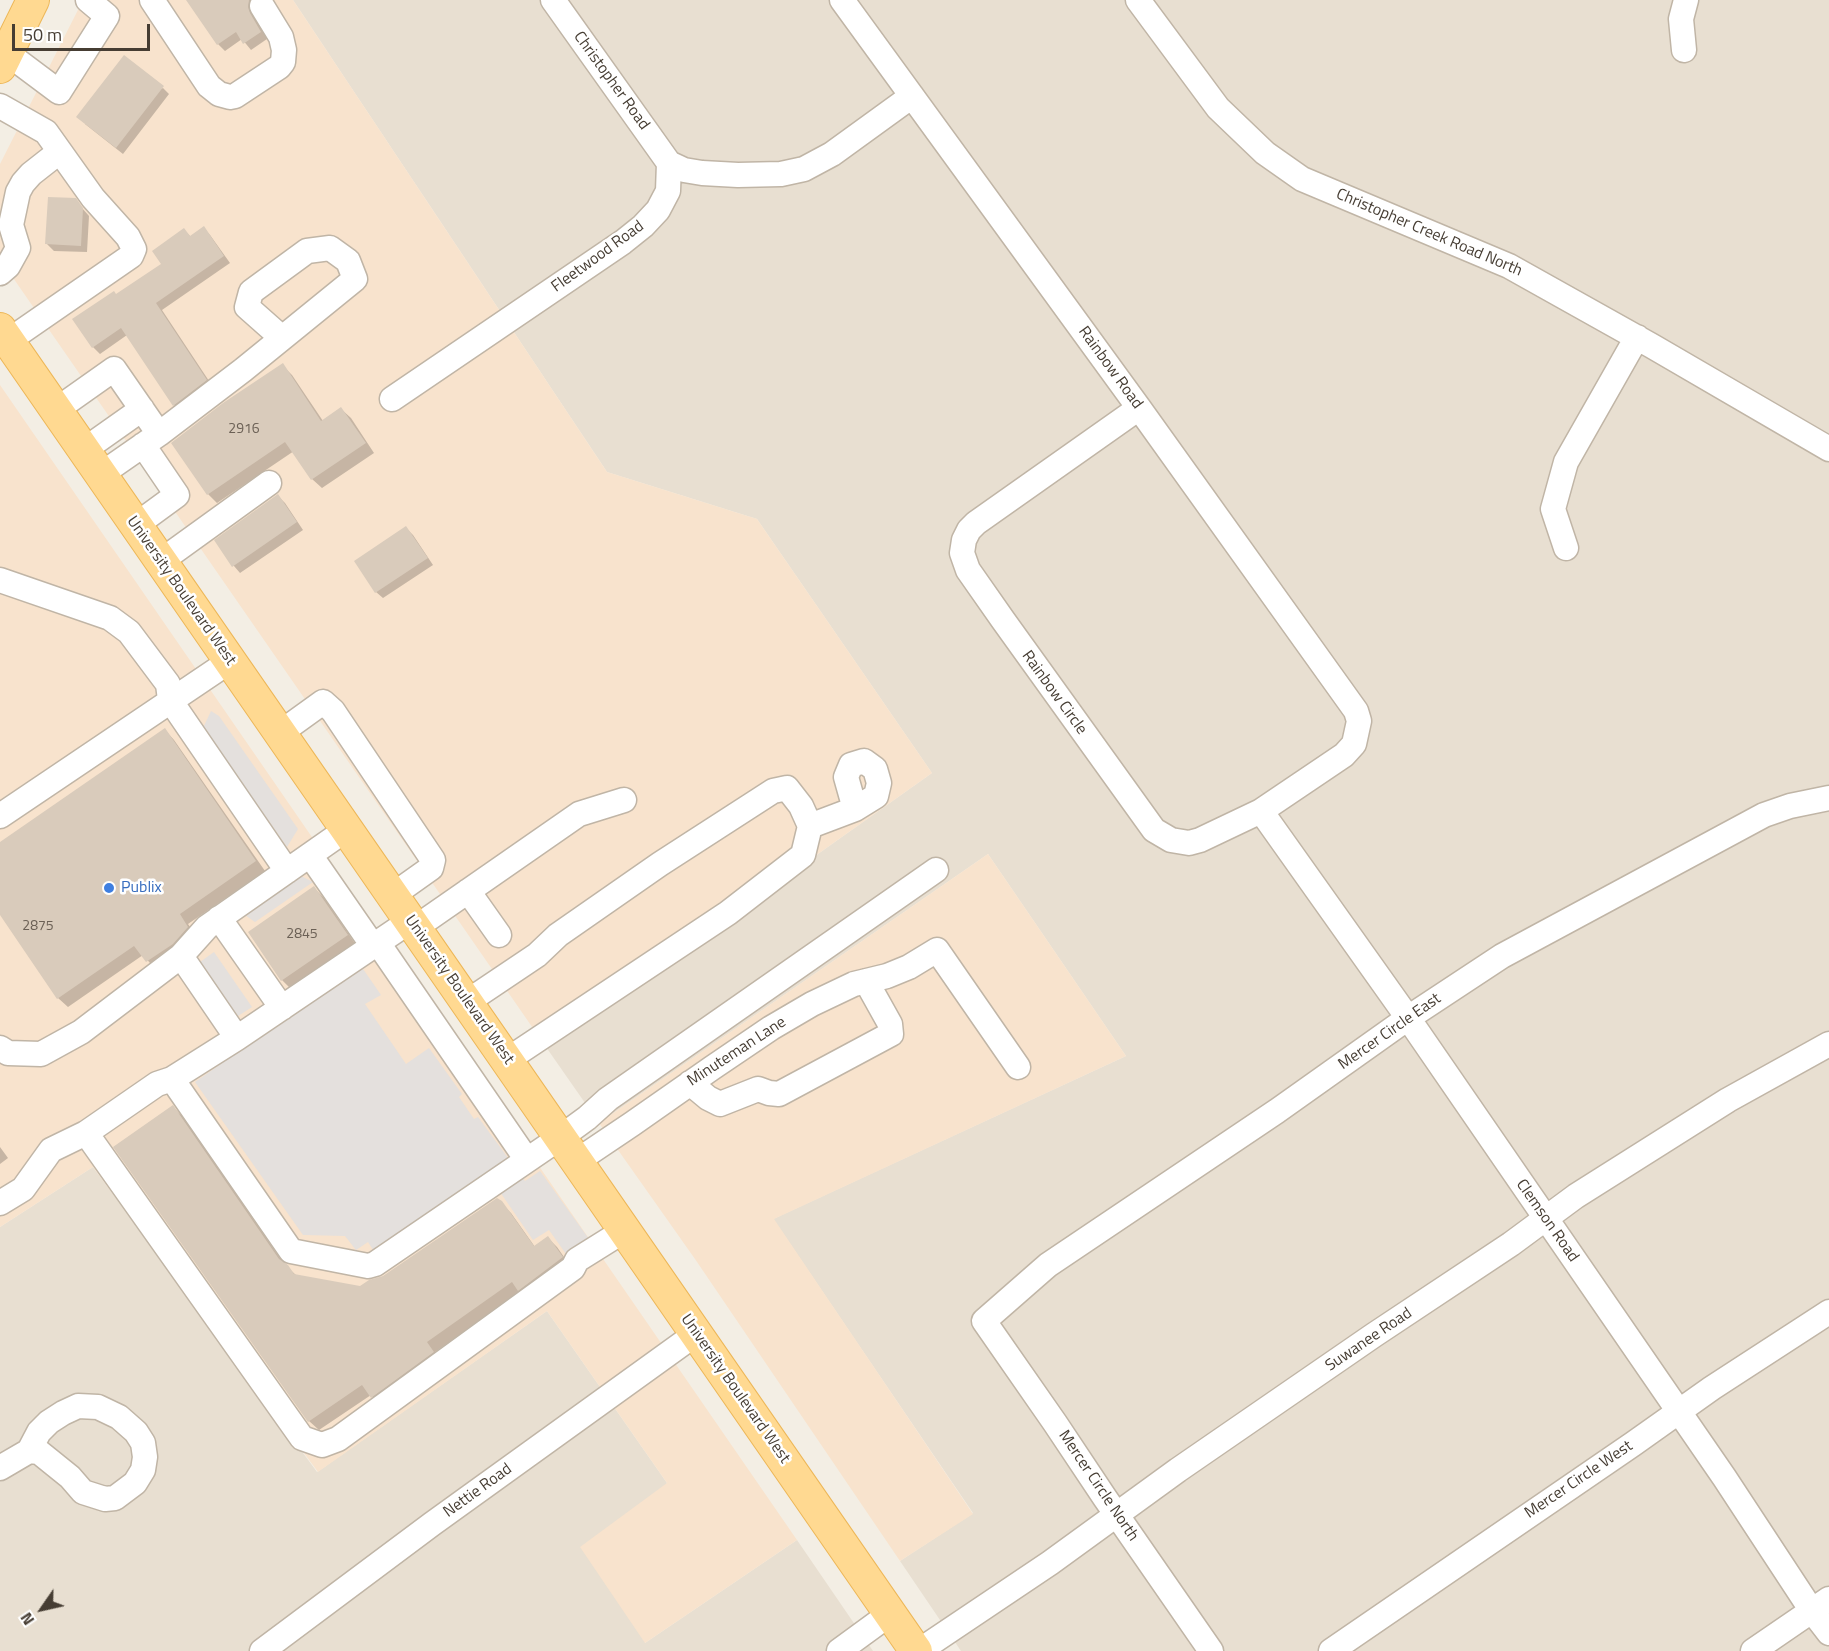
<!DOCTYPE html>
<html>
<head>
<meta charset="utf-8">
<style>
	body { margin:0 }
	#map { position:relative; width:1829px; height:1651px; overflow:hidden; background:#f3eee4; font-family:"Titillium Web",sans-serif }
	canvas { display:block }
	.north { position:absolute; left:12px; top:1579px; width:60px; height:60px; -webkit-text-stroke:4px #fff; paint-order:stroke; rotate:236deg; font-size:16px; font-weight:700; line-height:24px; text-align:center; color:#463d33 }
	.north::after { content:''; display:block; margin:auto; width:21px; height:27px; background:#463d33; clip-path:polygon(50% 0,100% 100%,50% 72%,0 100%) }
	.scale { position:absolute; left:12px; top:24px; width:138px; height:27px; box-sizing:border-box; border:3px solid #463d33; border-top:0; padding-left:8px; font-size:18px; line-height:21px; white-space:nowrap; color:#463d33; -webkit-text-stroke:4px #fff; paint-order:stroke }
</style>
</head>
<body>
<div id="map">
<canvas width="1829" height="1651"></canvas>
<div class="north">N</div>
<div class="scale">50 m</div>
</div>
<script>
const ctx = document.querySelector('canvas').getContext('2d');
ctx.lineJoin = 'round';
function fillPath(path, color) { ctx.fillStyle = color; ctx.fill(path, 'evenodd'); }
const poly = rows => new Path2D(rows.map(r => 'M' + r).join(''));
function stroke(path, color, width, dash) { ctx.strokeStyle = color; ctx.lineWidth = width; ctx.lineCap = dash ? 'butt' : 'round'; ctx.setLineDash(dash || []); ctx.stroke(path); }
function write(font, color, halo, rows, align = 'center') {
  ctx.font = font + ' "Titillium Web",sans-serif'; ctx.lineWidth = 5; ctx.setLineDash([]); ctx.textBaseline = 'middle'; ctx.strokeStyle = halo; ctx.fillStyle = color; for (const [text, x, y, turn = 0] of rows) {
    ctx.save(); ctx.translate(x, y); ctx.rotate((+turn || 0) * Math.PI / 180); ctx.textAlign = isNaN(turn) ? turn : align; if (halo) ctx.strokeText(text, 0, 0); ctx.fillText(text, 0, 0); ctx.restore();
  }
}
fillPath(poly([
	[293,0,1829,0,1829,1651,961,1651,900,1561,973,1513,773,1219,1126,1056,988,854,599,1123,546,1047,932,773,757,519,607,472],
	[93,1167,317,1472,547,1311,667,1483,645,1643,797,1540,873,1651,0,1651,0,1227]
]), '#e8dfd1');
fillPath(poly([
	[83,0,293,0,607,472,757,519,932,773,546,1047,0,259,0,164],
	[0,385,797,1540,645,1643,580,1547,667,1483,547,1311,318,1472,93,1167,0,1227],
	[988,854,1126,1056,774,1219,973,1514,900,1561,695,1259,599,1123]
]), '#f8e3cd');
fillPath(poly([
	[211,711,219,716,298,829,287,847,203,728],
	[297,874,313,882,255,922,242,913],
	[214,952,252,1007,238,1016,200,962],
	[361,966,381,995,365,1004,406,1064,429,1048,462,1094,459,1097,474,1119,478,1117,525,1181,540,1171,589,1239,566,1254,549,1230,533,1240,487,1173,375,1253,368,1242,356,1250,345,1236,303,1235,195,1082]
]), '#e4e0dd');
fillPath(poly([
	[189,0,253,0,254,15,267,39,251,50,242,39,225,51,218,44],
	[163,88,169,94,123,154,85,124],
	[75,200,89,216,87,252,54,251,47,244],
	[203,228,210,235,230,263,162,310,213,387,181,411,174,405,127,335,100,354,93,347,117,296,163,264,184,230,191,237],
	[282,365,292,375,323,421,341,409,351,418,374,453,322,488,312,479,294,451,217,503,208,494],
	[278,496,285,503,303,530,240,573,234,566,216,541],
	[406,528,413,535,433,565,383,598,376,592],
	[165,730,174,740,265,871,188,924,197,937,157,971,143,955,68,1007,58,998,0,912,0,844],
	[314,888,324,898,356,945,292,990,282,980,250,932],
	[173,1107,182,1116,284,1264,297,1276,360,1288,384,1277,501,1203,511,1213,535,1247,548,1238,557,1247,571,1267,521,1292,435,1352,442,1362,381,1406,371,1395,319,1430,309,1421],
	[0,1147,8,1158,0,1164]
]), '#0003');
fillPath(poly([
	[186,0,249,0,248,7,250,13,261,32,243,44,236,32,217,45],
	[124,55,164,86,116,148,76,117],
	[48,197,76,198,83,208,81,246,45,244],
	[204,226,224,256,156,303,207,380,173,406,121,328,92,348,72,319,114,291,116,294,161,264,152,251,184,228,190,236],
	[283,363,321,421,341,407,366,443,311,480,285,442,207,495,171,443,223,403],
	[278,494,297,522,232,567,214,540],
	[406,526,428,558,375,593,354,561],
	[165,728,256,861,180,914,188,927,173,944,146,962,134,946,57,999,0,915,0,842],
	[314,886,348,935,281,981,248,932],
	[173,1105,279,1259,288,1265,294,1274,360,1286,369,1280,383,1276,497,1198,502,1201,534,1246,548,1236,563,1257,518,1291,512,1282,427,1342,434,1352,371,1398,362,1385,308,1422,113,1147]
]), '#d9cbbb');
const minor = poly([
	[152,0,209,86,219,94,230,97,235,96,279,67,283,62,284,50,281,37,262,6],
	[553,0,669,163,684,170,702,173,738,175,781,174,804,169,832,154,912,96],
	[842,0,1139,408,1356,711,1359,721,1354,744,1344,755,1261,811,1200,840,1189,843,1171,840,1154,830,1003,620,968,570,962,553,964,540,969,530,976,523,1139,408],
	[1138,0,1218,108,1265,153,1302,179,1509,266,1652,346,1829,449],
	[1684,50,1681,19,1686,0],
	[7,53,59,92,107,16,88,0],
	[0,106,46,132,93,198,128,237,134,249,131,256,8,341],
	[0,273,8,266,18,248,11,225,18,192,23,183,31,174,59,152],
	[392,399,623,242,643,226,658,210,668,191,669,163],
	[56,410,114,369,159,434],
	[84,450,142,409],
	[100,475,159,434,243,370,355,279,348,261,330,248,307,251,251,292,247,307,282,338],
	[136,525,177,495,143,445],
	[1566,548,1553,509,1566,462,1637,337],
	[161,561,269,483],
	[0,580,110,618,129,632,168,684,170,700,287,871],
	[280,733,323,702,333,711,433,860,431,868,393,895],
	[1261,811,1408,1018,1724,1477,1812,1611,1829,1633],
	[0,816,230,661],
	[310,855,373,946],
	[468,891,499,935],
	[219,918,282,1008],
	[410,921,237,1038,172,1079,157,1084,86,1133,302,1438,322,1445,338,1439,573,1268,577,1260,625,1230],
	[415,928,579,814,624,800],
	[378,943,527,1160],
	[181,956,237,1038],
	[467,1002,537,955,558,935,660,864,773,791,787,788,801,806,810,826],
	[0,1048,8,1053,41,1054,81,1032,181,956,207,927,347,829],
	[507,1060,728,913,803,855,810,826,855,809,876,796,879,783,875,769,864,761,851,765,846,777,855,809],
	[172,1079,291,1251,368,1266,375,1264,561,1137,587,1118,608,1099,936,870],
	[690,1083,708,1098,720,1104,758,1089,769,1093,779,1094,891,1034,890,1024,866,981],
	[577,1161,632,1124,712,1068,771,1028,812,1004,854,984,887,976,909,967,937,950,1018,1067],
	[0,1203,23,1189,51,1150,86,1133],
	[0,1468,29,1451,39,1432,49,1422,63,1413,78,1406,98,1407,119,1417,136,1432,143,1443,145,1457,143,1470,135,1483,115,1498,105,1499,83,1492,70,1477,39,1452,29,1451],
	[262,1651,432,1524,697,1333],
	[839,1651,891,1613],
	[919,1651,1050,1563,1178,1470,1374,1335,1511,1244,1576,1196,1728,1100,1829,1044],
	[1211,1651,1105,1498,1055,1423,984,1321,1048,1265,1277,1111,1408,1018,1502,956,1764,815,1790,806,1829,798],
	[1331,1651,1633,1444,1712,1388,1829,1312],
	[1753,1651,1829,1599]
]);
const major = poly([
	[0,67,33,0],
	[0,329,916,1651]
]);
stroke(minor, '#c0b5a6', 27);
stroke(major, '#edb758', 34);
stroke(minor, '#fff', 24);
stroke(major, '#ffd991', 32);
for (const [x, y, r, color] of [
	[109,888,6,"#3f7fe0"]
]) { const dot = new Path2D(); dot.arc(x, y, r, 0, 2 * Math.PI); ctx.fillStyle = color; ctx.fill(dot); stroke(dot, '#fff', 2); }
write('14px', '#6b6055', null, [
	["2916",244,430],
	["2875",38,927],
	["2845",302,935]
]);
write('16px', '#463d33', '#fff', [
	["Christopher Road",611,81,54],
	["Christopher Creek Road North",1429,233,23],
	["Fleetwood Road",598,257,-36],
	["Rainbow Road",1110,368,54],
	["University Boulevard West",181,591,55],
	["Rainbow Circle",1054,693,54],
	["University Boulevard West",459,990,55],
	["Mercer Circle East",1390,1032,-35],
	["Minuteman Lane",737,1052,-33],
	["Clemson Road",1547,1221,55],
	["Suwanee Road",1369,1340,-34],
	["University Boulevard West",735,1389,55],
	["Mercer Circle West",1579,1480,-34],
	["Mercer Circle North",1098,1486,56],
	["Nettie Road",478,1491,-36]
]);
write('16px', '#366cbe', '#fff', [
	["Publix",121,888]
], 'left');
</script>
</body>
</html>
